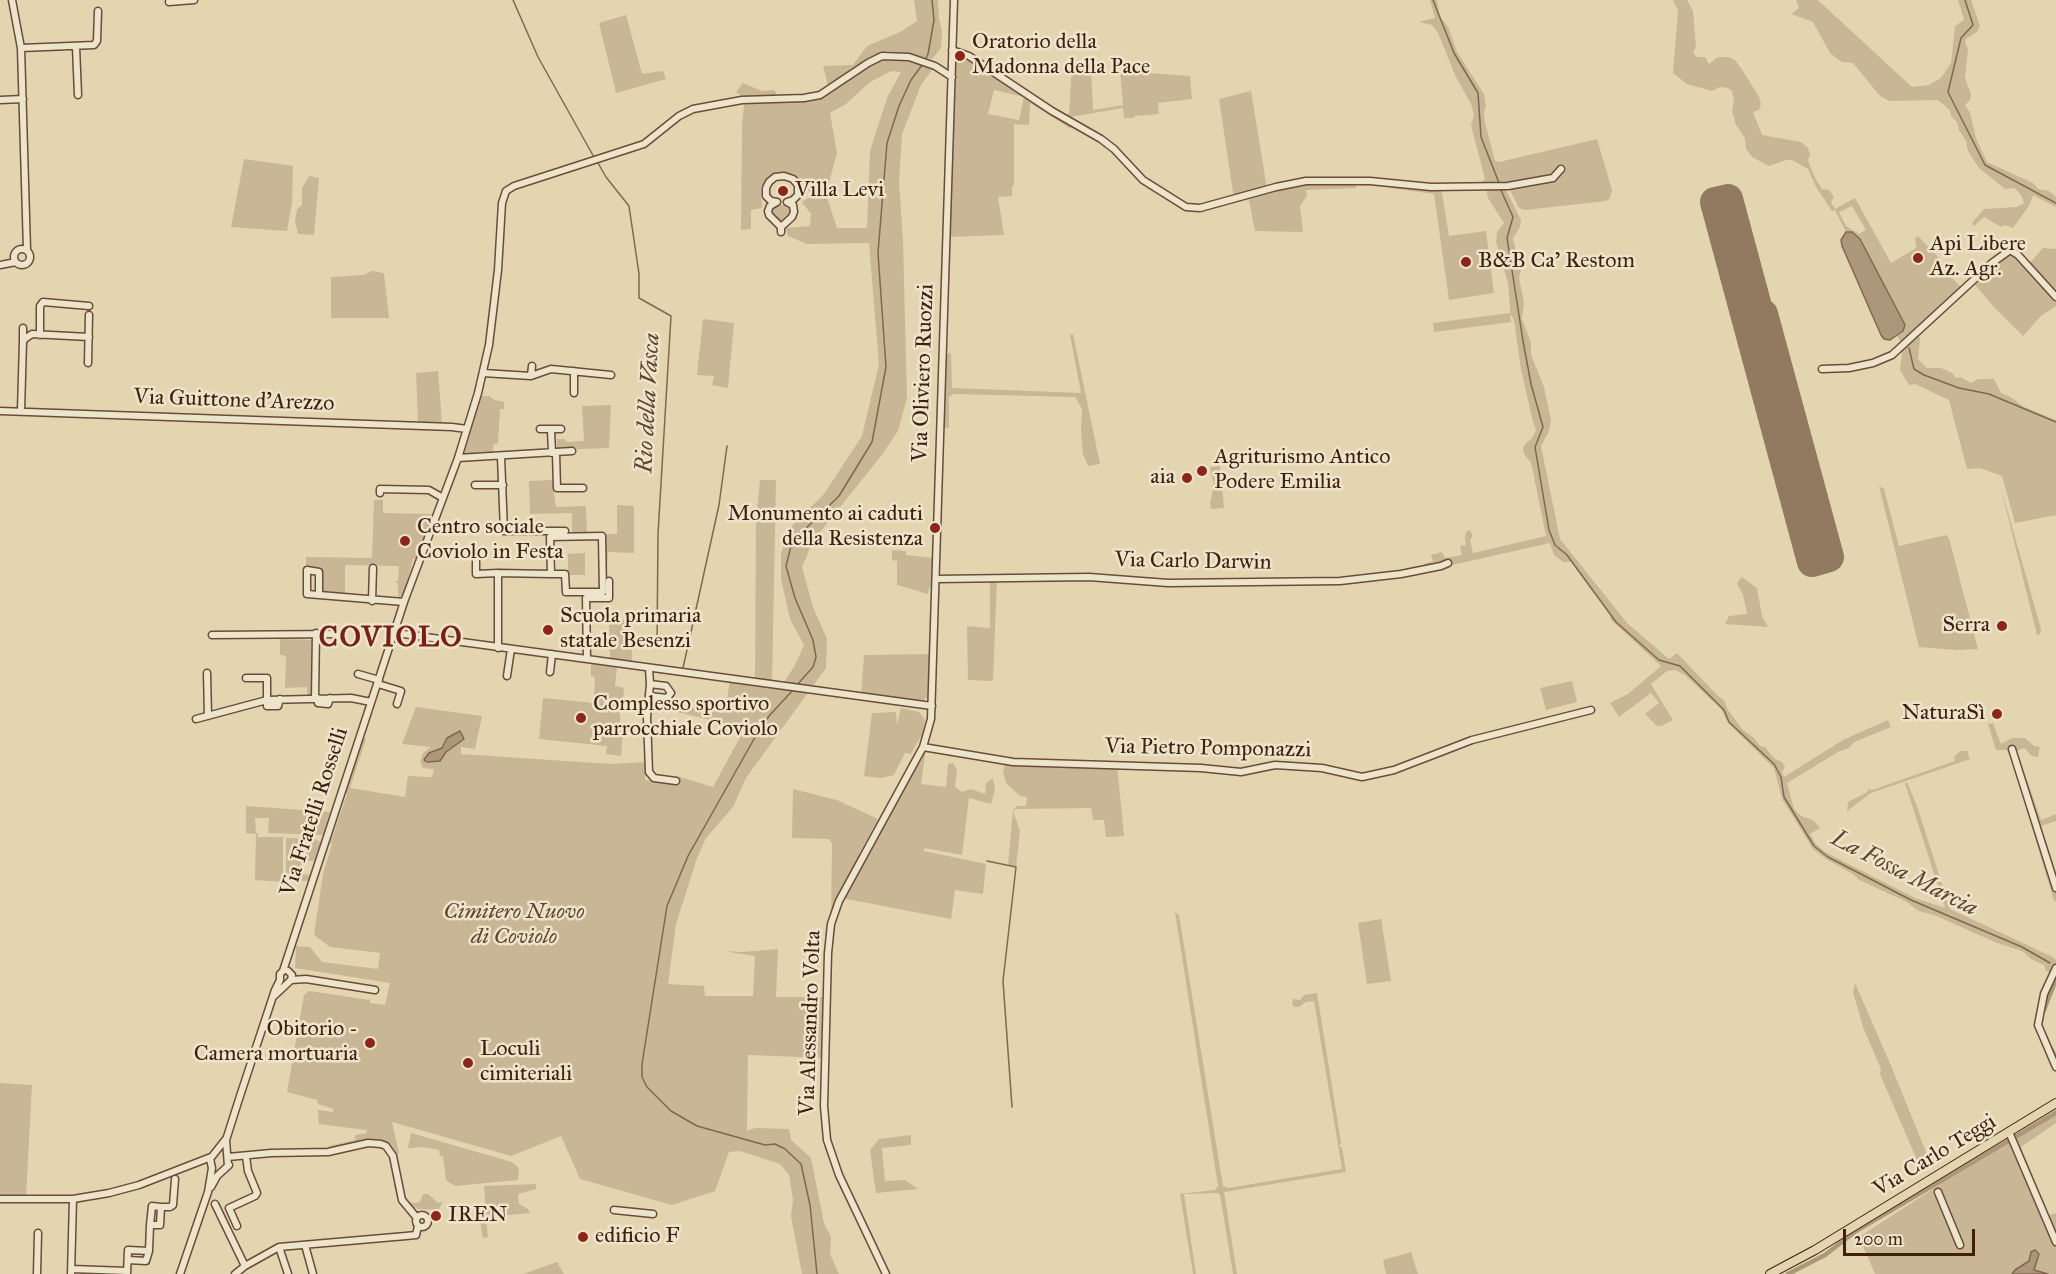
<!DOCTYPE html>
<html>
<head>
<meta charset="utf-8">
<style>
	body { margin:0 }
	#map { position:relative; width:2056px; height:1274px; overflow:hidden; background:#e4d5b1; font-family:"IM FELL Great Primer",serif }
	canvas { display:block }
	.scale { position:absolute; left:1843px; top:1229px; width:132px; height:27px; box-sizing:border-box; border:3px solid #411f0f; border-top:0; padding-left:8px; font-size:18px; line-height:21px; white-space:nowrap; color:#411f0f; -webkit-text-stroke:4px #ede4cc; paint-order:stroke }
</style>
</head>
<body>
<div id="map">
<canvas width="2056" height="1274"></canvas>
<div class="scale">200 m</div>
</div>
<script>
const ctx = document.querySelector('canvas').getContext('2d');
ctx.lineJoin = 'round';
function fillPath(path, color) { ctx.fillStyle = color; ctx.fill(path, 'evenodd'); }
const poly = rows => new Path2D(rows.map(r => 'M' + r).join(''));
function stroke(path, color, width, dash) { ctx.strokeStyle = color; ctx.lineWidth = width; ctx.lineCap = dash ? 'butt' : 'round'; ctx.setLineDash(dash || []); ctx.stroke(path); }
function write(font, color, halo, rows, align = 'center') {
  ctx.font = font + ' "IM FELL Great Primer",serif'; ctx.lineWidth = 5; ctx.setLineDash([]); ctx.textBaseline = 'middle'; ctx.strokeStyle = halo; ctx.fillStyle = color; for (const [text, x, y, turn = 0] of rows) {
    ctx.save(); ctx.translate(x, y); ctx.rotate((+turn || 0) * Math.PI / 180); ctx.textAlign = isNaN(turn) ? turn : align; if (halo) ctx.strokeText(text, 0, 0); ctx.fillText(text, 0, 0); ctx.restore();
  }
}
fillPath(poly([
	[914,0,938,0,939,18,942,32,941,48,932,59,887,51,873,57,828,85,823,66,853,65,867,46,900,32,917,21],
	[1430,0,1437,0,1440,17,1448,27,1457,52,1484,94,1486,107,1484,112,1485,123,1495,161,1499,162,1597,139,1612,190,1610,198,1606,201,1525,210,1519,208,1508,186,1504,186,1521,220,1520,227,1513,238,1521,270,1519,278,1524,303,1522,319,1531,343,1531,355,1544,387,1551,420,1549,431,1541,446,1560,539,1627,623,1669,659,1677,653,1718,696,1724,700,1728,710,1743,730,1754,738,1760,746,1765,747,1774,758,1782,762,1785,767,1782,772,1784,777,1843,740,1888,720,1891,727,1854,742,1849,748,1838,752,1787,783,1794,809,1801,816,1813,820,1820,828,1810,834,1816,844,1825,852,1915,898,1945,908,1905,783,1907,782,1918,809,1950,909,2053,957,2056,960,2056,974,2046,971,2044,965,2031,959,2022,951,1997,943,1934,915,1919,911,1905,901,1859,880,1853,874,1826,859,1813,849,1782,799,1774,768,1728,723,1721,709,1685,675,1675,670,1667,671,1651,684,1673,720,1661,726,1657,726,1645,714,1659,703,1651,693,1619,717,1610,703,1628,694,1661,666,1611,620,1610,615,1571,562,1563,562,1554,555,1550,543,1452,565,1448,563,1425,569,1424,564,1433,561,1431,555,1442,552,1445,558,1462,555,1460,546,1466,545,1465,538,1466,532,1470,530,1473,536,1470,540,1473,553,1546,536,1531,462,1525,456,1523,450,1524,445,1532,438,1536,430,1532,418,1521,369,1514,320,1510,314,1511,322,1434,332,1433,323,1510,313,1510,307,1508,283,1496,242,1497,232,1504,223,1488,198,1486,187,1476,186,1485,179,1471,125,1474,115,1471,104,1456,77,1438,33,1432,25,1419,22,1435,18],
	[1673,0,1687,0,1693,11,1696,47,1693,53,1697,57,1705,57,1709,64,1718,57,1728,57,1735,60,1743,71,1759,97,1761,104,1759,110,1753,112,1762,135,1801,142,1808,148,1810,155,1808,160,1815,178,1822,189,1829,190,1834,197,1831,202,1835,209,1855,198,1891,263,1916,248,1916,242,1914,240,1918,236,1938,257,1947,273,1963,289,1917,331,1920,339,1918,359,1927,368,1941,368,1952,373,1956,378,1960,377,1971,383,1978,379,1994,379,2001,393,2014,399,2022,406,2056,420,2056,515,2015,523,2002,476,1980,468,1967,469,1949,400,1915,384,1909,385,1900,370,1902,354,1899,348,1903,345,1897,336,1903,331,1903,321,1860,239,1852,232,1846,232,1835,210,1832,211,1816,187,1808,169,1792,160,1786,160,1769,166,1752,157,1746,149,1745,138,1736,125,1732,111,1734,101,1732,91,1728,88,1720,87,1712,91,1687,84,1673,73,1678,11],
	[1852,206,1866,230,1859,234,1846,226,1839,212],
	[1796,0,1817,0,1820,2,1912,87,1929,85,1941,78,1951,63,1955,26,1964,20,1958,0,1971,0,1980,26,1977,32,1966,39,1965,42,1968,49,1965,78,1971,94,1970,100,1965,105,1970,113,1976,138,1987,162,2033,183,2038,189,2049,191,2056,197,2056,207,2033,195,2029,206,2013,228,2005,225,2001,227,1984,217,1974,226,1972,223,1984,209,2017,207,2024,203,2022,197,2015,188,2005,189,1979,168,1968,151,1966,141,1959,130,1957,122,1951,116,1950,110,1938,100,1889,101,1880,96,1853,63,1842,62,1830,53,1813,22,1791,14,1799,8],
	[626,15,642,74,663,71,666,79,616,93,599,23],
	[956,53,959,53,1059,116,1069,114,1072,65,1091,67,1093,110,1123,105,1120,71,1190,76,1192,99,1158,103,1159,114,1135,116,1134,118,1124,118,1123,108,1065,118,1072,123,1071,129,1030,103,1029,125,1014,124,1014,185,1012,186,1012,196,998,197,1004,235,947,237,951,193,949,146,953,146],
	[994,90,1024,97,1019,120,988,114],
	[890,55,935,66,921,85,902,134,899,182,903,241,907,398,898,431,881,456,813,541,802,567,813,607,827,639,826,668,746,778,733,807,706,838,697,858,676,924,668,984,704,986,705,996,753,996,755,956,723,951,743,952,778,949,776,997,827,997,825,1058,748,1055,747,1131,755,1128,789,1129,791,1140,811,1158,824,1223,831,1237,830,1254,839,1274,802,1274,791,1216,793,1200,789,1175,780,1164,740,1151,729,1152,715,1191,672,1205,580,1179,561,1136,511,1156,392,1122,399,1153,393,1156,378,1139,329,1147,329,1146,355,1140,355,1135,367,1133,366,1130,319,1124,318,1110,333,1112,333,1109,318,1104,317,1100,287,1092,304,995,309,991,370,1000,370,1003,385,1005,390,983,295,968,296,946,310,947,322,962,378,969,380,953,330,947,314,935,323,874,332,844,330,844,347,794,345,791,362,738,366,739,350,788,405,797,408,776,432,777,434,769,423,768,420,762,423,753,431,747,402,744,416,707,482,716,475,749,461,747,461,754,611,764,647,762,645,780,673,785,677,776,713,787,745,728,647,705,647,701,725,713,730,679,755,682,756,520,760,480,776,480,772,684,782,685,794,667,804,645,790,619,781,579,781,554,788,530,824,494,862,436,879,364,869,243,807,244,788,236,786,228,810,226,811,214,802,202,814,194,803,188,796,178,789,174,774,176,761,187,762,208,751,210,751,229,741,230,742,125,744,105,741,96,736,92,743,83,762,91,774,90,778,96,787,98,812,97,868,63],
	[892,71,901,72,887,98,870,151,867,228,837,228,826,194,837,153,830,113,846,104,870,82],
	[1251,91,1267,189,1293,183,1356,180,1356,188,1306,190,1307,196,1300,206,1303,232,1255,231,1248,196,1234,199,1219,99],
	[244,159,293,166,292,203,287,231,231,227],
	[309,176,319,178,314,235,298,234,295,221,297,209,302,205,302,188],
	[1390,182,1441,187,1449,236,1486,231,1494,293,1449,300,1434,194,1390,188],
	[779,205,785,205,791,210,791,215,785,220,779,221,773,218,770,213,773,207],
	[2043,248,2056,249,2056,306,2041,316,2023,336,1993,306,1972,281,2010,250,2028,265],
	[372,271,384,273,389,318,331,318,331,277,364,275],
	[703,319,734,323,728,388,712,385,714,376,697,375],
	[1073,334,1100,464,1088,466,1083,454,1081,431,1082,409,1075,397,953,394,949,397,949,428,943,428,945,354,951,353,952,388,1081,393,1070,335],
	[438,371,442,423,418,422,416,373],
	[480,396,490,396,494,400,504,402,504,409,500,409,498,443,494,444,492,453,465,455,463,453],
	[611,405,609,448,555,450,554,447,557,447,557,439,565,439,566,442,584,441,582,406],
	[1220,466,1224,508,1211,509,1210,503,1214,485,1210,467],
	[552,480,556,507,586,506,587,533,572,532,572,513,530,514,529,481],
	[2000,484,2041,629,2040,634,2037,635],
	[1879,486,1884,489,1899,546,1946,535,1949,538,1978,649,1956,650,1919,647],
	[374,500,383,500,383,513,432,514,417,558,413,559,404,595,398,597,398,583,395,582,398,580,399,566,345,565,345,595,322,591,321,571,306,569,306,557,372,558],
	[617,505,634,506,634,553,608,552,607,570,603,570,603,534,617,534],
	[892,550,906,551,906,555,932,558,931,586,929,588,928,594,897,585,897,561,892,560],
	[585,553,585,575,568,575,568,554],
	[1742,577,1757,588,1762,616,1768,627,1725,624,1729,616,1747,614,1743,595,1737,583],
	[990,578,997,578,993,681,968,680,967,626,990,628],
	[609,620,631,620,632,662,610,659],
	[280,639,312,640,311,695,307,695,307,687,285,688,286,656,280,655],
	[933,654,929,695,924,700,916,704,861,696,864,655],
	[591,664,617,667,615,686,624,688,623,701,620,701,620,732,623,732,621,756,606,754,607,746,539,739,543,698,594,703,595,677,591,676],
	[1572,681,1577,702,1546,710,1540,688],
	[901,708,919,712,925,720,922,734,911,754,905,753,894,775,881,778,864,776,872,713,896,712,897,725],
	[1993,723,2001,744,2012,738,2025,738,2034,746,2040,747,2038,757,2032,756,2024,748,2017,751,2041,820,2056,814,2056,821,2041,826,2056,873,2056,901,2054,901,2010,755,2007,750,1996,750,1988,724],
	[923,747,926,748,921,784,946,787,948,764,953,763,957,770,955,787,962,792,971,789,985,794,986,783,993,778,995,790,991,804,969,798,962,855,924,848,924,851,986,864,983,894,955,890,951,919,841,898,831,924,832,843,829,839,792,838,793,789,837,800,878,819,859,854,861,858],
	[1960,751,1967,751,1970,759,1871,793,1847,811,1848,802,1868,792,1867,789,1872,790,1955,761,1954,757],
	[1006,761,1117,765,1124,836,1106,837,1104,820,1093,820,1091,808,1016,809,1013,811,1020,831,1016,867,1008,865,1013,810,1017,806,1026,806,1027,797,1020,796,1006,783,1003,772],
	[246,806,330,812,323,835,268,833,269,818,255,818,256,833,258,834,258,837,283,837,283,882,255,880,256,834,246,833],
	[286,838,314,839,321,842,314,861,302,861,301,874,310,875,308,881,289,880,286,875],
	[1175,912,1179,915,1223,1186,1228,1188,1342,1169,1314,1001,1306,1002,1299,1007,1294,1007,1292,1003,1293,999,1300,1000,1304,995,1317,993,1341,1142,1339,1147,1342,1147,1346,1172,1224,1192,1237,1274,1233,1274,1220,1195,1218,1193,1184,1194,1196,1274,1193,1274,1180,1194,1215,1190,1218,1186],
	[1381,919,1391,981,1367,984,1358,923],
	[1855,983,1892,1068,1931,1164,1920,1167,1880,1074,1881,1069,1863,1027,1853,992],
	[0,1083,32,1085,26,1196,0,1196],
	[2056,1108,2056,1123,2021,1147,2049,1215,2056,1213,2056,1274,1875,1274,1859,1237,1939,1185,1938,1181,1941,1178],
	[411,1133,512,1162,519,1168,518,1180,455,1186,450,1183,446,1180,443,1156,440,1156,439,1150,424,1147,408,1148],
	[911,1135,911,1145,882,1148,885,1181,905,1180,918,1189,876,1193,870,1150,879,1139],
	[536,1184,536,1189,518,1194,519,1204,528,1209,530,1213,486,1217,488,1237,483,1238,479,1215,486,1212,484,1186],
	[423,1194,428,1194,438,1203,443,1202,438,1210,418,1209,411,1206,406,1201,414,1203,420,1202],
	[1411,1252,1418,1274,1386,1274,1383,1260],
	[557,1262,564,1274,523,1274]
]), '#c8b695');
const water = poly([
	[1846,232,1852,232,1860,239,1903,321,1905,325,1903,331,1890,340,1884,339,1881,335,1842,246,1841,240,1846,232],
	[460,731,464,739,446,752,440,761,427,762,424,760,429,753,442,748,447,738,460,731],
	[2035,1250,2039,1254,2034,1270,2048,1274,2012,1274,2015,1270,2029,1261,2031,1252,2035,1250]
]);
fillPath(water, '#ad977a');
stroke(water, '#82674f', 1.5);
stroke(poly([
	[513,0,538,57,595,159],
	[1433,0,1454,53,1478,93,1481,137,1499,183],
	[1965,0,1973,25,1961,38,1948,92,1985,165,2056,203],
	[925,60,928,54,934,20,932,0],
	[598,163,606,177,629,206,639,274,639,298,671,316,658,534,657,643],
	[1500,188,1513,217,1507,238,1523,341,1531,384,1543,427,1535,447,1549,530,1555,545,1567,555,1616,622,1659,660,1680,666,1724,710,1729,722,1774,764,1781,777,1784,797,1814,846,1828,857,1911,900,2022,947,2050,963],
	[1909,348,1914,369,1924,375,1959,388,1989,394,2056,422],
	[683,668,719,505,727,446],
	[796,686,813,667,816,657,813,640,795,598,786,566,792,542,839,496,872,442,886,367,878,253,887,143,899,106,911,80,922,65],
	[793,690,769,716,754,739,688,856,667,906,642,1064,642,1077,647,1087,671,1111,697,1126,765,1145,775,1144,785,1149,801,1164,810,1205,817,1274],
	[987,861,1016,867,1003,981,1012,1107]
]), '#82674f', 1.5);
stroke(poly([
	[2044,1010,2056,979],
	[2051,1049,2056,1059],
	[1788,1274,1825,1255,1856,1231,2056,1113]
]), '#ad977a', 4.5);
stroke(poly([
	[1728,199,1759,314,1763,314,1829,557,1812,562,1715,202,1728,199]
]), '#927a60', 30);
const minor = poly([
	[12,0,21,48,27,250],
	[169,2,194,0],
	[76,47,78,95],
	[21,48,94,45,97,41,98,11],
	[952,50,969,56,1052,111,1101,139,1114,149,1143,180,1186,207,1200,208,1276,187,1306,181,1370,181,1431,187,1508,186,1553,178,1561,169],
	[0,100,23,99],
	[781,232,781,227,792,217,794,212,793,205,787,202,793,200,798,195,798,185,793,179,784,176,775,177,769,182,766,188,766,196,771,201,777,202,770,206,768,211,769,215,781,227],
	'14 257a8 8 0 1 1 16 0a8 8 0 1 1-16 0Z',
	[0,265,16,262],
	[23,328,23,341],
	[40,335,40,306,43,302,89,306],
	[88,363,89,315],
	[1822,369,1849,368,1873,363,1892,355,1992,263,2010,250,2018,255,2056,297],
	[574,371,574,393],
	[483,373,531,376,551,369,611,375],
	[531,376,532,366],
	[0,411,452,427,467,429],
	[21,411,23,341,26,338,32,334,89,337],
	[540,429,561,429],
	[551,430,552,453],
	[556,453,557,488,583,488],
	[501,457,504,531,565,531],
	[458,458,572,451],
	[475,485,503,485],
	[380,493,380,489,429,490,443,498],
	[476,554,476,574,498,573],
	[936,579,1089,577,1168,583,1340,581,1401,574,1441,566,1448,563],
	[319,595,319,572,307,570,307,594,404,602],
	[372,601,373,568],
	[396,633,932,706],
	[212,635,339,634],
	[498,648,498,573,551,574,550,537,602,536,603,592,566,592,565,574,551,574],
	[587,659,586,598,609,598,609,581],
	[649,668,650,684,647,717,649,772,654,778,676,781],
	[550,672,552,654],
	[207,673,208,716],
	[358,674,379,680],
	[507,676,511,649],
	[246,678,267,678,267,706,278,706,280,699],
	[378,684,401,691,397,704],
	[649,696,667,698,671,693,666,686,650,684],
	[315,698,316,633],
	[317,698,318,703,328,704,330,698],
	[196,719,267,700,351,698,371,702],
	[923,747,1013,762,1201,768,1241,772,1275,765,1322,768,1362,777,1394,770,1472,740,1591,710],
	[2012,749,2056,888],
	[2056,968,2044,994,2038,1025,2056,1067],
	[291,980,306,979,375,990],
	[274,996,291,980,292,975,288,971],
	[2009,1132,2056,1242],
	[228,1157,271,1153,328,1152,368,1143,381,1144,386,1146,393,1156,402,1200,417,1218],
	[228,1166,226,1140,240,1096,275,990,280,980,280,974,283,971,404,602,458,458,478,393,489,345,498,270,502,203,506,191,514,186,644,144,679,116,693,109,742,100,804,98,820,95,868,63,882,56,909,57,935,66,952,77],
	[211,1187,217,1176,229,1165],
	[1938,1192,1960,1245],
	[0,1199,73,1199,109,1193,139,1185,211,1157],
	[215,1204,245,1266],
	[161,1207,170,1207,173,1205,175,1179],
	[614,1210,653,1214],
	'416 1221a6 6 0 1 1 12 0a6 6 0 1 1-12 0Z',
	[237,1226,229,1208,255,1196,257,1193,248,1171,246,1156],
	[305,1245,313,1274],
	[279,1247,288,1274],
	[149,1251,150,1225,152,1206,161,1207,160,1225,150,1225],
	[72,1269,127,1271],
	[37,1274,38,1233],
	[71,1274,73,1199],
	[127,1274,128,1250,149,1251,146,1261,128,1260],
	[180,1274,208,1192,212,1168,210,1159,225,1140],
	[235,1274,245,1266,279,1247,406,1236,416,1235,418,1226],
	[886,1274,839,1175,827,1140,824,1106,828,953,831,924,839,901,923,747,931,719,954,0]
]);
const major = poly([
	[1770,1274,1815,1250,2056,1103]
]);
stroke(minor, '#6a4c38', 9);
stroke(major, '#411f0f', 10);
stroke(minor, '#ede4cc', 6);
stroke(major, '#e4d5b1', 8);
for (const [x, y, r, color] of [
	[960,56,6,"#8f2418"],
	[783,191,6,"#8f2418"],
	[1918,258,6,"#8f2418"],
	[1466,262,6,"#8f2418"],
	[1202,471,6,"#8f2418"],
	[1187,478,6,"#8f2418"],
	[935,528,6,"#8f2418"],
	[405,541,6,"#8f2418"],
	[2002,626,6,"#8f2418"],
	[548,630,6,"#8f2418"],
	[1997,714,6,"#8f2418"],
	[581,718,6,"#8f2418"],
	[370,1043,6,"#8f2418"],
	[468,1063,6,"#8f2418"],
	[436,1216,6,"#8f2418"],
	[583,1237,6,"#8f2418"]
]) { const dot = new Path2D(); dot.arc(x, y, r, 0, 2 * Math.PI); ctx.fillStyle = color; ctx.fill(dot); stroke(dot, '#ede4cc', 2); }
write('22px', '#411f0f', '#ede4cc', [
	["Oratorio della",972,43],
	["Madonna della Pace",972,68],
	["Villa Levi",795,191],
	["Api Libere",1930,245],
	["Az. Agr.",1930,270],
	["B&B Ca' Restom",1478,262],
	["Agriturismo Antico",1214,458],
	["Podere Emilia",1214,483],
	["aia",1175,478,"right"],
	["Monumento ai caduti",923,515,"right"],
	["della Resistenza",923,540,"right"],
	["Centro sociale",417,528],
	["Coviolo in Festa",417,553],
	["Scuola primaria",560,617],
	["statale Besenzi",560,642],
	["Serra",1990,626,"right"],
	["Complesso sportivo",593,705],
	["parrocchiale Coviolo",593,730],
	["NaturaSì",1985,714,"right"],
	["Obitorio -",358,1030,"right"],
	["Camera mortuaria",358,1055,"right"],
	["Loculi",480,1050],
	["cimiteriali",480,1075],
	["IREN",448,1216],
	["edificio F",595,1237]
], 'left');
write('22px', '#411f0f', '#ede4cc', [
	["Via Oliviero Ruozzi",924,373,-88],
	["Via Guittone d'Arezzo",234,401,2],
	["Via Carlo Darwin",1193,562,1],
	["Via Pietro Pomponazzi",1208,749,1],
	["Via Fratelli Rosselli",315,812,-72],
	["Via Alessandro Volta",811,1023,-88],
	["Via Carlo Teggi",1935,1156,-31]
]);
write('italic 22px', '#634530', '#ede4cc', [
	["Cimitero Nuovo",514,913],
	["di Coviolo",514,938]
]);
write('italic 24px', '#61432f', '#ede4cc', [
	["Rio della Vasca",649,403,-87],
	["La Fossa Marcia",1904,874,27]
]);
ctx.letterSpacing = '1.5px';
write('bold 28px', '#7a1f14', '#ede4cc', [
	["COVIOLO",391,639]
]);
ctx.letterSpacing = '0px';
</script>
</body>
</html>
